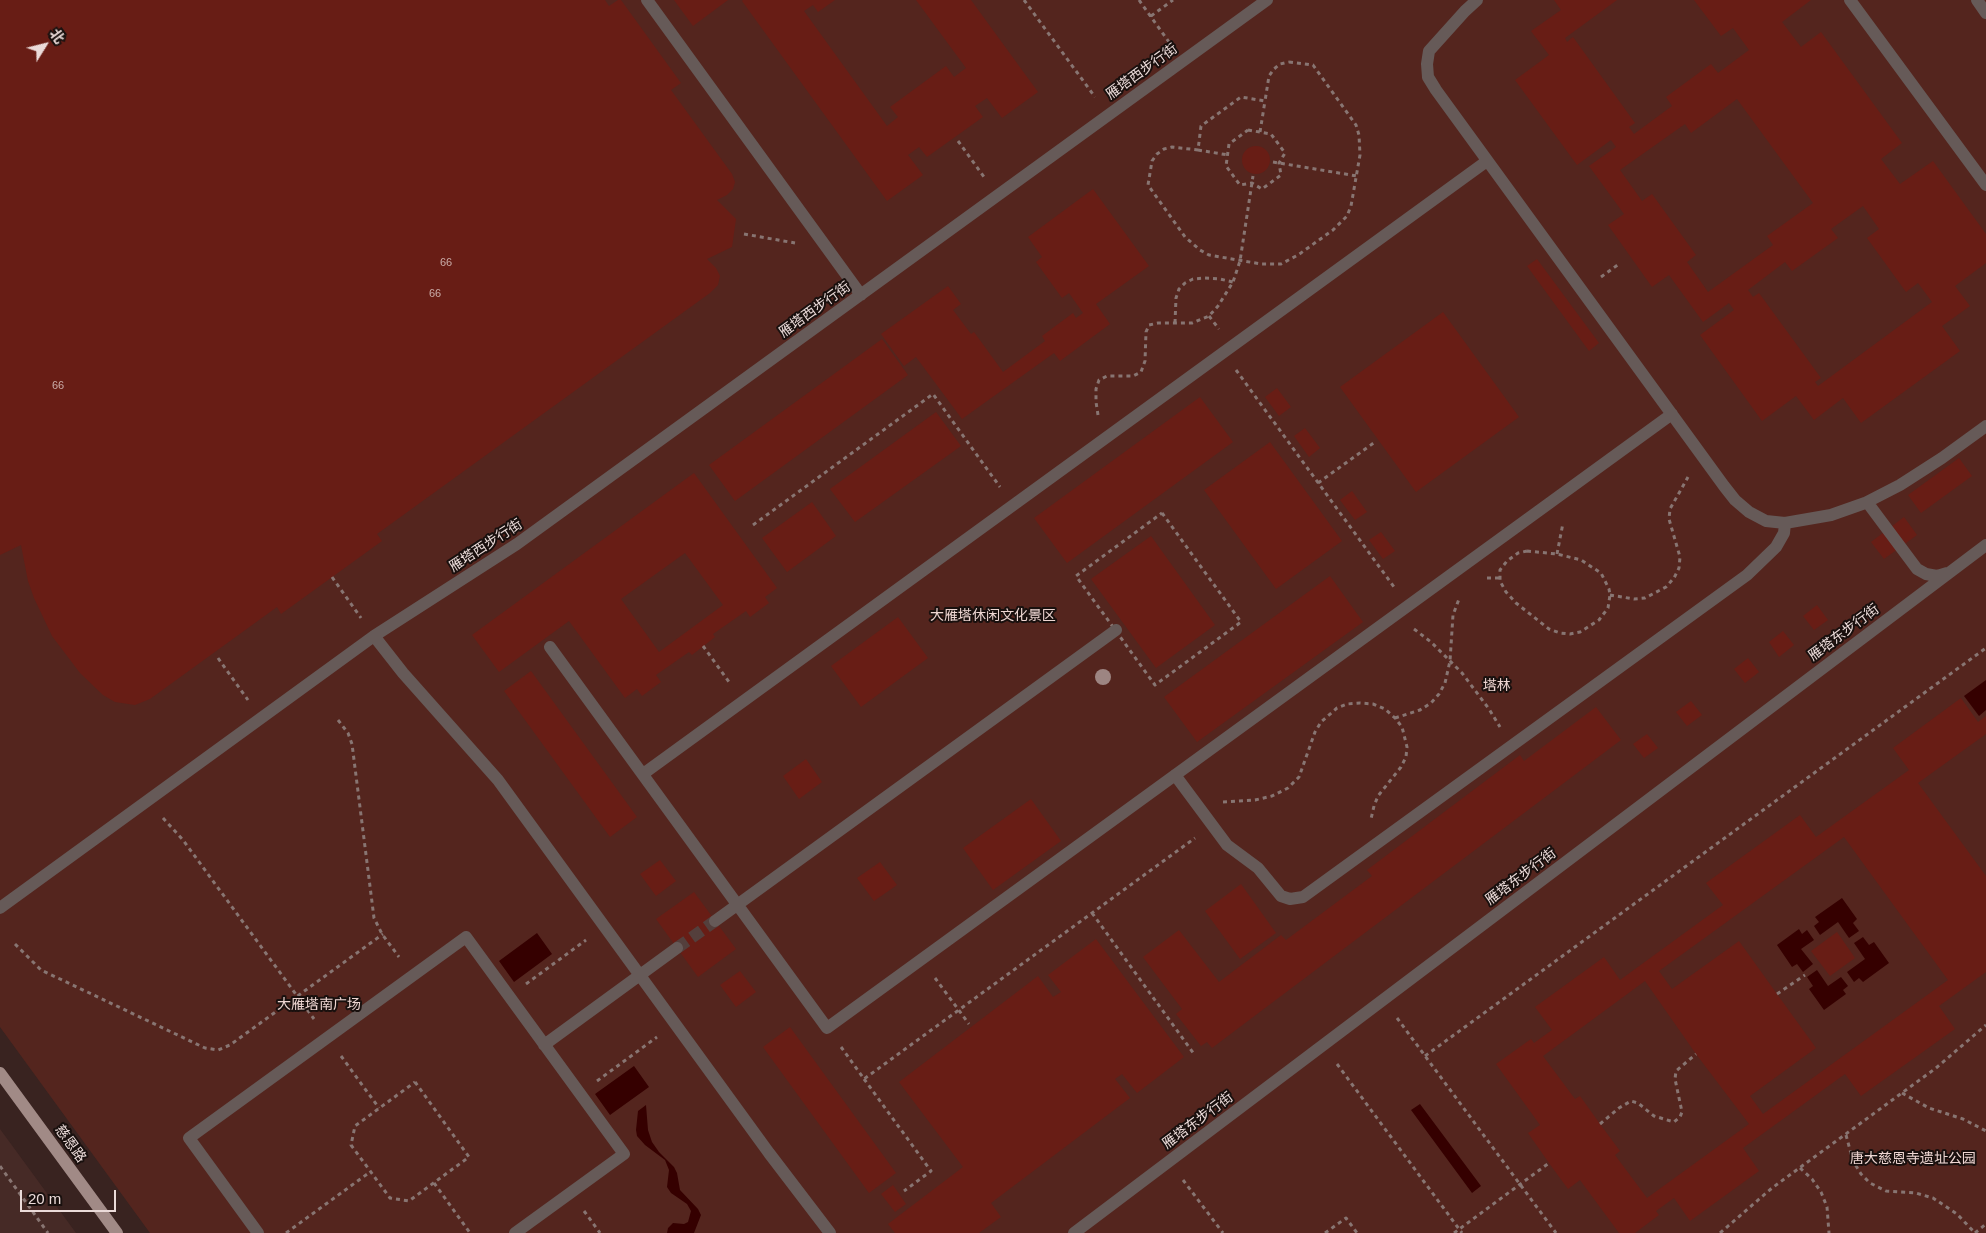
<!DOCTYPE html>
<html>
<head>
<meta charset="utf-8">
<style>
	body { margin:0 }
	#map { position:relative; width:1986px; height:1233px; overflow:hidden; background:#392320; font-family:Helvetica,"Noto Sans SC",sans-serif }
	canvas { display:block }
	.north { position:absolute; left:20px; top:20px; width:50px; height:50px; -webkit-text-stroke:4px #19100e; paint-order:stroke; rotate:54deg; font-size:14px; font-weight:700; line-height:20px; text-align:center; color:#ebdbd9 }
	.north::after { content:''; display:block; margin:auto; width:18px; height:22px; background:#ebdbd9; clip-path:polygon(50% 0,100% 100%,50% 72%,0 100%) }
	.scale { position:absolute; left:20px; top:1190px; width:96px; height:22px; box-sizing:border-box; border:2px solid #ebdbd9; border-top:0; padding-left:6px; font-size:15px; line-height:18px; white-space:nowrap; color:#ebdbd9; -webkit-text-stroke:4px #19100e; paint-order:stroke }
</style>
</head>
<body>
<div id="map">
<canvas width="1986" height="1233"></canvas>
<div class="north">北</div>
<div class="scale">20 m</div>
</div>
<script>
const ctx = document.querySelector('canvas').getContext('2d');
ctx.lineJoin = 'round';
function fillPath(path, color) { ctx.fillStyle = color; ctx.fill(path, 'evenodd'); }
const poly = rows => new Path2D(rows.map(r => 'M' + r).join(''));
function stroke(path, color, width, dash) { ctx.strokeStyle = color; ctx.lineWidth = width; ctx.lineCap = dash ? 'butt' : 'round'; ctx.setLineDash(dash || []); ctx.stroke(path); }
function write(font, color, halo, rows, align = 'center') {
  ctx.font = font + ' Helvetica,"Noto Sans SC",sans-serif'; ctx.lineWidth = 4; ctx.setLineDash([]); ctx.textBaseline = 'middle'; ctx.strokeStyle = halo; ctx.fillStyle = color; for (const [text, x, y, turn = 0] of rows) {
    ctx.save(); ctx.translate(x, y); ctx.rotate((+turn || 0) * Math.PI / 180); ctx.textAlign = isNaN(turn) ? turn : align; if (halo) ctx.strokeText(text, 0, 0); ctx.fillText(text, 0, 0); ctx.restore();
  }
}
fillPath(poly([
	[0,1129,76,1233,0,1233]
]), '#462a26');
fillPath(poly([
	[0,0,1986,0,1986,1233,150,1233,0,1027]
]), '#54251e');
fillPath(poly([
	[1986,680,1986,710,1979,716,1964,696],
	[1842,898,1857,919,1853,923,1859,931,1849,938,1838,922,1820,935,1814,926,1819,922,1815,917],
	[1799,929,1802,934,1807,930,1814,940,1801,949,1813,964,1803,972,1797,964,1792,967,1777,945],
	[537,933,552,954,514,982,499,961],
	[1863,937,1869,945,1874,942,1889,963,1863,982,1859,978,1854,982,1847,972,1865,959,1854,943],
	[1817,970,1828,986,1841,977,1848,986,1843,990,1846,994,1824,1010,1809,989,1813,986,1807,977],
	[634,1066,649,1087,610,1115,595,1094],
	[1420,1104,1481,1186,1472,1193,1411,1110],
	[646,1105,648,1130,652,1142,659,1152,674,1167,677,1173,680,1190,698,1209,701,1215,694,1233,667,1233,668,1228,673,1223,684,1224,688,1222,691,1211,687,1204,671,1193,667,1187,669,1170,665,1160,645,1145,637,1136,636,1130,638,1111]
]), '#350000');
fillPath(poly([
	[0,0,605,0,609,6,618,0,621,0,681,83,671,90,732,174,735,182,733,189,727,195,717,200,736,219,732,247,707,259,716,268,720,276,718,285,710,293,377,534,382,541,281,614,277,607,150,699,135,705,115,702,103,695,80,673,52,636,34,598,28,581,21,545,0,555],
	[674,0,728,0,693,26],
	[743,0,835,0,818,12,813,5,804,11,887,126,898,117,890,107,946,66,954,77,966,68,916,0,971,0,1038,92,1002,118,987,98,975,106,983,117,927,157,919,147,908,155,923,175,887,201,742,1],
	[1554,0,1617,0,1565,38,1567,42,1573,37,1635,123,1629,127,1634,134,1672,106,1666,97,1711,64,1718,73,1749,50,1733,28,1721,36,1694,0,1811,0,1782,22,1801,47,1821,32,1902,143,1881,159,1900,184,1933,161,1986,234,1986,263,1955,286,1970,306,1942,326,1960,351,1861,423,1843,398,1814,420,1796,396,1762,421,1700,335,1734,310,1729,303,1703,322,1669,275,1652,287,1608,225,1624,214,1589,166,1616,147,1611,140,1577,165,1515,80,1549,55,1531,31,1561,10],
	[1737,99,1813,203,1767,236,1773,245,1708,292,1687,262,1696,255,1652,194,1642,201,1620,170,1685,124,1691,133],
	[1863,206,1879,229,1867,238,1906,292,1918,283,1932,302,1818,386,1815,382,1821,378,1759,293,1753,297,1748,290,1785,262,1792,271,1838,238,1831,229],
	'1242 160a14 14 0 1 1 28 0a14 14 0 1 1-28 0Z',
	[1093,189,1149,266,1096,304,1110,324,1060,361,1054,353,962,419,916,357,904,366,881,334,948,286,961,304,953,310,971,334,974,332,1003,372,1045,341,1042,336,1073,313,1076,318,1083,313,1069,293,1062,298,1036,262,1042,257,1028,237],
	[1537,259,1599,343,1589,351,1527,266],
	[1443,312,1519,417,1416,492,1340,387],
	[882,339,908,375,735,501,709,465],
	[1277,388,1291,407,1279,416,1265,397],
	[1200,397,1233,442,1067,563,1034,518],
	[936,412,961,446,855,522,830,489],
	[1305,428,1320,448,1309,457,1294,436],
	[1270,442,1342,541,1276,589,1204,490],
	[1959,458,1972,476,1921,513,1908,495],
	[694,473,777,588,765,597,769,603,750,617,746,611,713,634,715,637,692,655,689,652,656,675,661,682,642,696,637,689,625,698,569,621,499,672,472,635],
	[685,553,723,605,659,652,621,599],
	[1352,491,1367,512,1355,520,1340,500],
	[812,502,836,536,787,572,762,538],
	[1904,517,1917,535,1884,559,1871,542],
	[1381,532,1395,551,1383,559,1369,540],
	[1151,536,1215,625,1156,668,1091,579],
	[1330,576,1363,622,1197,742,1164,697],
	[1817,605,1828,620,1814,630,1803,616],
	[898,617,928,658,861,707,831,666],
	[1783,631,1794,645,1779,657,1769,642],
	[1748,658,1759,672,1745,683,1734,669],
	[531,671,637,817,610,837,504,691],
	[1961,698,1978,722,1986,716,1986,734,1918,783,1986,876,1986,972,1939,1006,1955,1029,1861,1096,1845,1074,1743,1148,1759,1171,1690,1221,1674,1198,1656,1211,1659,1215,1635,1233,1619,1233,1580,1180,1568,1189,1549,1163,1528,1133,1540,1125,1496,1064,1531,1039,1534,1043,1552,1030,1535,1007,1604,957,1620,980,1723,905,1706,883,1800,815,1816,837,1909,770,1893,748],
	[1844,837,1948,980,1763,1114,1750,1096,1816,1048,1777,994,1739,941,1672,989,1659,971],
	[1645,981,1696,1054,1749,1124,1647,1198,1615,1155,1620,1151,1600,1124,1580,1096,1575,1099,1543,1056],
	[1691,701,1702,715,1687,726,1676,712],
	[1596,707,1621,740,1212,1048,1207,1042,1201,1046,1176,1014,1182,1009,1143,957,1179,930,1219,982,1281,935,1286,940,1372,876,1367,870,1520,755,1524,761],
	[1647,734,1658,748,1644,758,1633,744],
	[806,759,822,782,799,799,783,776],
	[1031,799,1061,841,993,890,963,848],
	[660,860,676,881,656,896,640,874],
	[880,862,897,885,874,901,857,878],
	[1241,884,1276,933,1240,959,1205,911],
	[694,892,736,949,698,977,656,919],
	[1837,932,1855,958,1830,976,1811,951],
	[1096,939,1184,1057,1137,1093,1122,1074,1115,1079,1130,1098,991,1203,1001,1217,979,1233,895,1233,888,1224,963,1167,899,1082,1038,976,1053,997,1061,992,1048,975],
	[740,971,756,992,736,1007,720,985],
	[790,1027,896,1173,869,1193,763,1047],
	[893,1185,906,1204,895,1212,881,1194]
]), '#681d15');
stroke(poly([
	[677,948,715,921]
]), '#543f3c', 12, [12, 6]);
stroke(poly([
	[1024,0,1095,97],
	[1139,0,1169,42],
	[1151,16,1173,0],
	[1289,62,1313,65,1356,125,1359,135,1360,155,1351,206,1347,216,1333,230,1298,255,1281,264,1261,264,1209,255,1200,250,1185,237,1148,185,1152,161,1157,154,1164,149,1172,147,1198,150,1201,126,1241,97,1265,101,1269,76,1274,69,1280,64,1289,62],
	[1248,130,1271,134,1285,153,1279,163,1281,175,1262,189,1252,183,1240,185,1226,166,1229,144,1248,130],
	[1260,132,1265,101],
	[958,141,984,177],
	[1198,150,1228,155],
	[1273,162,1357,176],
	[744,234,795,243],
	[1601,277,1619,264],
	[1209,316,1219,329],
	[1175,323,1176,298,1179,289,1185,283,1193,279,1205,278,1220,279,1233,282],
	[1236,370,1394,587],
	[1098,415,1096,402,1096,389,1099,380,1107,376,1133,376,1141,372,1145,361,1146,332,1149,325,1158,323,1192,323,1209,316,1218,306,1233,282,1240,261,1253,176],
	[1318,483,1375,442],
	[1162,513,1241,622,1155,685,1076,576,1162,513],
	[753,525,933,394,1000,487],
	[1527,551,1557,554,1581,560,1601,573,1609,589,1610,595,1608,608,1599,620,1580,632,1570,634,1560,633,1549,629,1516,603,1506,592,1500,581,1500,570,1507,561,1518,553,1527,551],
	[1557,554,1563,523],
	[332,577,361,618],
	[1487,578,1499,578],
	[1610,595,1634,599,1645,598,1666,587,1674,578,1679,568,1680,557,1669,519,1670,509,1688,477],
	[1414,629,1431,642,1462,673,1489,709,1500,727],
	[703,646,729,682],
	[218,658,248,700],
	[1395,718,1420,710,1431,703,1439,694,1445,683,1450,661,1453,615,1459,599],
	[338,720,348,733,352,744,374,918,382,934,399,957],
	[1223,802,1255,800,1272,796,1288,788,1299,777,1315,732,1321,722,1337,708,1347,704,1360,703,1373,704,1385,709,1395,718,1402,727,1407,747,1406,757,1401,767,1378,796,1374,806,1371,819],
	[163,818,183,840,314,1019],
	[1092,913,1194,1054],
	[15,944,41,970,205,1048,218,1050,230,1045,383,934],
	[935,978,969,1024],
	[526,984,586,940],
	[1777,994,1805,975],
	[1397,1018,1556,1233],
	[841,1047,864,1079,1195,838],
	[341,1056,379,1108],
	[1425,1056,1986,648],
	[1337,1064,1462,1233],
	[864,1079,931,1171,904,1191],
	[597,1081,657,1037],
	[415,1082,469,1157,409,1201,390,1198,351,1145,355,1126,415,1082],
	[1902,1093,1929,1108,1963,1119,1986,1131],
	[1600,1124,1619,1108,1631,1101,1638,1103,1654,1116,1674,1122,1680,1117,1682,1112,1675,1079,1676,1071,1696,1054],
	[1846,1135,1853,1161,1861,1174,1870,1183,1886,1191,1916,1193,1933,1198,1957,1214,1975,1233],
	[0,1166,48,1233],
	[1800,1168,1812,1179,1821,1192,1827,1207,1829,1233],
	[1183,1180,1223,1233],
	[434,1183,470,1233],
	[584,1211,600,1233],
	[286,1233,370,1172],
	[1325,1233,1346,1218,1357,1233],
	[1454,1233,1549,1163],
	[1720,1233,1772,1188,1936,1068,1986,1025],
	[1975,1233,1986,1224]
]), '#887572', 3, [4, 4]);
stroke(poly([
	[647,0,861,295],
	[1477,0,1465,11,1429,51,1427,64,1428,77,1436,90,1724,486,1735,500,1749,512,1766,521,1785,523,1831,515,1865,503,1900,485,1942,458,1986,426],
	[1850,0,1986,185],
	[1977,0,1986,13],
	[1867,502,1917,569,1926,574,1937,576,1947,573],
	[374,636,403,673,498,780,769,1153,830,1233],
	[550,647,827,1028,1672,414],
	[643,774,1487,161],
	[1175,775,1227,845,1258,868,1281,896,1290,899,1303,897,1747,575,1776,547,1784,533,1785,523],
	[0,908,374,636,517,544,1267,0],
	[715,921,1116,630],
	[544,1045,677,948],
	[258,1233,189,1138,466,937,624,1154,515,1233],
	[1074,1233,1986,545]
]), '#665a58', 12);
stroke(poly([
	[0,1073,117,1233]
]), '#a18a86', 12);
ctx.fillStyle = '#9d8582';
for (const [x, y] of [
	[1103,677]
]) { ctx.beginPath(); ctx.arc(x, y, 8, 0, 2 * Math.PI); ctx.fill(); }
write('11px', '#caaca8', null, [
	["66",446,263],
	["66",435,294],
	["66",58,386]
]);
write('14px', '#ebdbd9', '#19100e', [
	["雁塔西步行街",1142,72,-36],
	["雁塔西步行街",815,310,-36],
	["雁塔西步行街",486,546,-33],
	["雁塔东步行街",1844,633,-37],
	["雁塔东步行街",1521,877,-37],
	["雁塔东步行街",1198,1121,-37],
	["慈恩路",70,1144,54]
]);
write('14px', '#eed6d2', '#19100e', [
	["大雁塔休闲文化景区",993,616],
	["塔林",1497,686],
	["大雁塔南广场",319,1005],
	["唐大慈恩寺遗址公园",1913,1159]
]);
</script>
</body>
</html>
